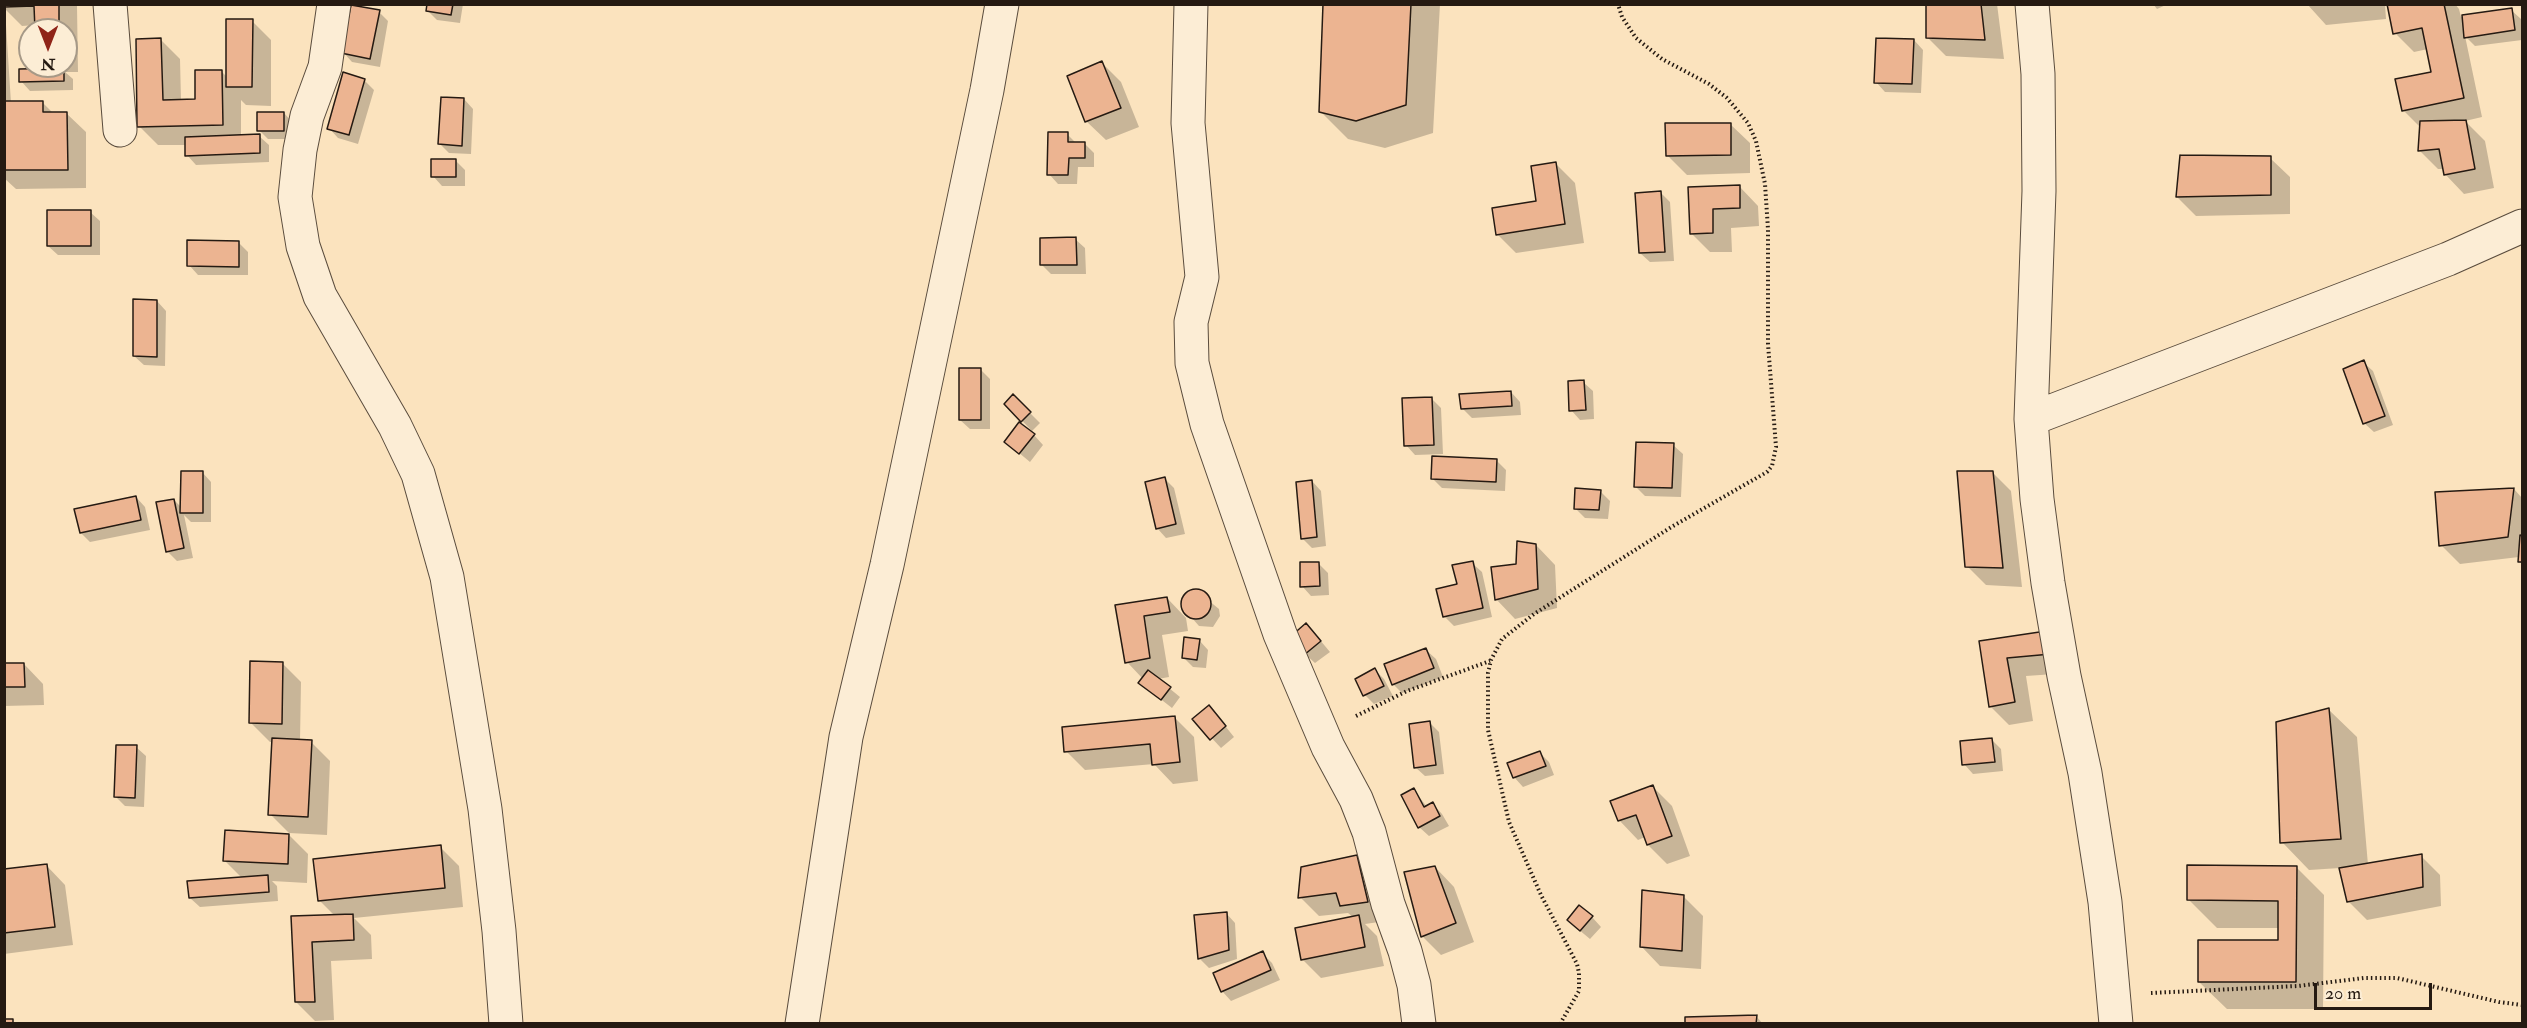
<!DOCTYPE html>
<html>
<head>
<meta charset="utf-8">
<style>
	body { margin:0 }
	#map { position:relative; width:2527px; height:1028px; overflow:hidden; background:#fbe3be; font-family:"IM FELL Double Pica",serif }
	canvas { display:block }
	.frame { position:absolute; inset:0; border:6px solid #251a12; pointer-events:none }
	.north { position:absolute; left:18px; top:18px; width:60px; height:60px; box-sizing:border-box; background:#fcedd5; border:2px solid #a69987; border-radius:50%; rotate:180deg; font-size:16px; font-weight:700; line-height:24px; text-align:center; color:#251a12 }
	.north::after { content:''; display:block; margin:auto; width:21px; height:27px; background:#8f2418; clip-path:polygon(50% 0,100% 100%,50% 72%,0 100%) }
	.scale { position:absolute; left:2314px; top:983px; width:118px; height:27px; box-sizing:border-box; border:3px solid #251a12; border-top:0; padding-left:8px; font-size:18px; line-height:21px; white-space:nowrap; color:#251a12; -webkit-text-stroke:4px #fcedd5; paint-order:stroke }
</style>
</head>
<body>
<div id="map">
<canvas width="2527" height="1028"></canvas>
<div class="frame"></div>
<div class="north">N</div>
<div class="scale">20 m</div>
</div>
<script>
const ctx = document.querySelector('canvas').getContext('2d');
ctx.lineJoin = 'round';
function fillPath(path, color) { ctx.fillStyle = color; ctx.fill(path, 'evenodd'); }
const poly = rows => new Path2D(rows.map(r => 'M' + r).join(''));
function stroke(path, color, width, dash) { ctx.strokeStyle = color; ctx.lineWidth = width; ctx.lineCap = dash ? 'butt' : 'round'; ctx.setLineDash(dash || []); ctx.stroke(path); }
fillPath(poly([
	[4,4,77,6,78,72,65,72,73,79,73,90,30,91,21,81,54,70,50,66,66,66,66,30,36,30,36,25,22,26,5,9,11,103,43,103,53,113,66,113,86,132,86,188,16,189,4,178],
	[429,4,463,4,460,23,437,20,428,11],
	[1324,4,1440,4,1433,133,1385,148,1348,139,1320,111],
	[1738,4,1777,4,1777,5,1739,6],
	[1928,4,1997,4,2004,59,1946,56,1927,37],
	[2153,4,2168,4,2157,9],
	[2307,4,2385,4,2386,19,2326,25],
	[2389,4,2455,4,2459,9,2461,17,2511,10,2521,19,2522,40,2475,46,2465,36,2482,117,2465,121,2485,141,2494,188,2464,194,2445,174,2444,169,2438,169,2419,150,2421,128,2403,110,2433,73,2428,49,2414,52,2395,33],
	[379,12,388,21,380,67,352,62,343,52],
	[252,21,271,40,271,106,246,105,241,100,241,137,259,136,269,145,269,162,196,165,187,155,187,145,158,145,139,126,161,40,180,59,181,101,197,101,221,71,227,77],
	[1914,40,1923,50,1921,93,1885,92,1876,82],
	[1102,63,1121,82,1139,127,1106,140,1086,121],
	[364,80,374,90,358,144,338,138,329,128],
	[464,99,473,109,471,154,449,153,440,144],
	[284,113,293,123,293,139,268,139,259,130],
	[1730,124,1750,143,1750,173,1687,175,1667,155],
	[1067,134,1077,144,1085,144,1094,153,1094,167,1078,167,1077,184,1058,184,1049,174],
	[2270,158,2290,177,2290,214,2196,216,2177,197],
	[456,161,465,170,465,186,442,186,433,176],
	[1556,164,1575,183,1584,243,1516,253,1497,234,1538,202],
	[1739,186,1758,206,1759,226,1731,228,1732,252,1710,252,1691,233,1689,188],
	[1660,192,1670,202,1674,261,1650,262,1640,253],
	[90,212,100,221,100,255,58,255,48,246],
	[1075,239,1085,248,1086,274,1051,274,1042,265],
	[239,243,248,252,248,275,198,275,189,265],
	[157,301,166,311,165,366,144,365,134,356],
	[2363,362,2373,371,2393,425,2374,432,2364,423],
	[980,369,990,379,990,429,970,429,960,420],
	[1583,382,1593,391,1594,419,1580,420,1571,410],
	[1511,392,1520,402,1521,415,1472,418,1462,408],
	[1013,396,1040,423,1032,431,1006,404],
	[1431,398,1441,408,1443,454,1415,455,1406,445],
	[1034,435,1043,445,1030,462,1006,442],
	[1673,445,1683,454,1681,497,1645,496,1635,486],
	[1496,460,1506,470,1505,491,1442,488,1433,479],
	[202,472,211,482,211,522,191,522,184,515,193,558,177,561,167,551,174,500,182,508],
	[1992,472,2011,491,2022,587,1986,585,1967,566],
	[1165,479,1174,488,1185,534,1166,538,1157,528],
	[1312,481,1321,491,1326,546,1312,548,1302,538],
	[2514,489,2522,498,2522,564,2519,561,2519,557,2460,564,2441,545],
	[1600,491,1610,501,1608,519,1585,518,1575,508],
	[136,497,145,507,150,530,90,542,81,533],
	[1536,545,1555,565,1557,608,1515,619,1496,599],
	[1472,563,1482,572,1492,617,1454,626,1444,616],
	[1319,564,1328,573,1329,595,1311,596,1302,586],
	[1197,591,1219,609,1220,616,1213,627,1199,626,1185,610,1183,603,1185,597,1190,592],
	[1167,598,1186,618,1188,631,1162,635,1169,677,1158,679,1180,697,1172,708,1140,683,1143,679,1127,662,1117,606],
	[2053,632,2069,673,2026,676,2033,721,2009,725,1990,706,1981,643],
	[1315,634,1330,652,1315,663,1305,654],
	[1199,640,1208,650,1206,668,1193,667,1183,657],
	[1426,650,1436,659,1443,677,1402,693,1393,684],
	[282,663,301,682,300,741,311,742,330,761,327,835,289,833,270,814,273,742,270,742,251,723],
	[24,664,43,684,44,705,4,706,4,665],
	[1375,670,1384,679,1393,696,1374,704,1365,695],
	[2329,710,2357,737,2368,865,2421,856,2440,875,2441,906,2367,920,2348,901,2340,868,2309,870,2282,842],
	[1218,717,1234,737,1221,748,1194,719],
	[1175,718,1194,737,1198,781,1173,784,1154,764,1085,770,1066,751],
	[1430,723,1439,732,1444,774,1425,776,1415,767],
	[1992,740,2001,749,2003,771,1973,774,1964,764],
	[136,747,146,756,144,807,125,806,115,796],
	[1539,752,1549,762,1554,775,1523,787,1514,777],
	[1653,787,1672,806,1690,856,1667,864,1648,845,1645,837,1638,840,1619,820],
	[1414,790,1427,807,1433,804,1442,814,1449,826,1429,836,1419,827],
	[289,835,308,854,307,883,272,881,277,886,278,901,200,907,190,898,242,878,225,861],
	[440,847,459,866,463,907,354,918,371,935,372,959,331,961,334,1020,315,1021,296,1002,293,918,335,916,319,900],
	[1357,857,1376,876,1386,921,1365,924,1377,936,1384,966,1321,978,1302,959,1354,918,1348,913,1319,916,1300,897],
	[46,865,65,885,73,945,4,954,4,870],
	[1435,867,1454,887,1474,942,1441,955,1422,936],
	[2296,867,2324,895,2323,1009,2227,1009,2199,982,2280,942,2280,928,2217,928,2189,900],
	[1684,897,1703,916,1701,969,1660,966,1641,946],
	[1226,913,1235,923,1237,959,1209,968,1200,959,1195,917],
	[1592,917,1601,927,1590,939,1578,929],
	[1262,953,1272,963,1280,980,1231,1001,1222,991],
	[1756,1016,1763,1024,1686,1024]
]), '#0003');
const building = poly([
	[4,4,59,4,59,30,35,30,34,6,4,7,4,4],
	[427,4,453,4,451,15,426,11,427,4],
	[1323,4,1411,4,1406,105,1356,121,1319,112,1323,4],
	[1926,4,1981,4,1985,40,1926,38,1926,4],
	[2387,4,2444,4,2464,98,2402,111,2395,79,2431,72,2422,28,2393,34,2387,4],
	[351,5,380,10,370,59,341,53,351,5],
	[2512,8,2515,30,2464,38,2462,15,2512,8],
	[226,19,253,19,252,87,226,87,226,19],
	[161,38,163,100,195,99,195,70,222,70,223,125,137,127,136,39,161,38],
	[1876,38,1914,39,1912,84,1874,83,1876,38],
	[1102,61,1121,108,1085,122,1067,76,1102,61],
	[64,68,64,81,19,82,19,69,64,68],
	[343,72,365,79,349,135,327,129,343,72],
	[441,97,464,98,462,146,438,144,441,97],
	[4,101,43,101,43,112,67,112,68,170,4,170,4,101],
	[257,112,284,112,284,131,257,131,257,112],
	[2466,120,2475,169,2444,175,2439,149,2418,151,2420,121,2466,120],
	[1665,123,1731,123,1731,155,1666,156,1665,123],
	[1048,132,1068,132,1068,142,1085,142,1085,158,1069,158,1068,175,1047,175,1048,132],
	[260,134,260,153,185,156,185,137,260,134],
	[2180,155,2271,156,2271,195,2176,197,2180,155],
	[431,159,456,159,456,177,431,177,431,159],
	[1556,162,1565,224,1496,235,1492,208,1536,201,1531,166,1556,162],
	[1740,185,1740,208,1713,209,1713,233,1690,234,1688,187,1740,185],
	[1661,191,1665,252,1639,253,1635,193,1661,191],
	[47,210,91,210,91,246,47,246,47,210],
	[1076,237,1077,265,1040,265,1040,238,1076,237],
	[187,240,239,241,239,267,187,266,187,240],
	[133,299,157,300,157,357,133,356,133,299],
	[2364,360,2385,416,2363,424,2343,369,2364,360],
	[959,368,981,368,981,420,959,420,959,368],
	[1584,380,1586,410,1569,411,1568,381,1584,380],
	[1511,391,1512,406,1461,409,1459,394,1511,391],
	[1013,394,1031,412,1021,422,1004,404,1013,394],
	[1432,397,1434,445,1404,446,1402,398,1432,397],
	[1019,422,1035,434,1019,454,1004,442,1019,422],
	[1636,442,1674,443,1672,488,1634,487,1636,442],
	[1432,456,1497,459,1496,482,1431,479,1432,456],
	[181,471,203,471,203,513,180,513,181,471],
	[1957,471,1993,471,2003,568,1965,567,1957,471],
	[1165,477,1176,524,1156,529,1145,482,1165,477],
	[1312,480,1317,537,1301,539,1296,482,1312,480],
	[1575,488,1601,490,1599,510,1574,509,1575,488],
	[2514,488,2508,537,2439,546,2435,492,2514,488],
	[136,496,141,520,80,533,74,509,136,496],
	[174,499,184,548,166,552,156,502,174,499],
	[2520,535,2522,536,2522,562,2518,562,2520,535],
	[1517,541,1536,544,1538,589,1495,600,1491,567,1516,564,1517,541],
	[1473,561,1483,608,1443,617,1436,589,1457,584,1452,565,1473,561],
	[1300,562,1319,562,1320,586,1300,587,1300,562],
	'1181 604a15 15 0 1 1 30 0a15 15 0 1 1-30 0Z',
	[1167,597,1170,612,1144,616,1150,658,1125,663,1115,605,1167,597],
	[1306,623,1321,641,1304,655,1290,637,1306,623],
	[2053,630,2051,654,2007,658,2015,702,1989,707,1979,641,2053,630],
	[1184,637,1200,639,1197,660,1182,658,1184,637],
	[1426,648,1434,668,1392,685,1384,664,1426,648],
	[250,661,283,662,282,724,249,723,250,661],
	[4,663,24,663,25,687,4,687,4,663],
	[1375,668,1384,686,1363,696,1355,679,1375,668],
	[1148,670,1171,687,1161,700,1138,683,1148,670],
	[1209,705,1226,726,1210,740,1192,719,1209,705],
	[2329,708,2341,839,2280,843,2276,722,2329,708],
	[1175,716,1180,762,1152,765,1150,744,1064,752,1062,727,1175,716],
	[1430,721,1436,765,1414,768,1409,724,1430,721],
	[272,738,312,740,308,817,268,815,272,738],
	[1992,738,1995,762,1962,765,1960,741,1992,738],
	[116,745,137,745,135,798,114,797,116,745],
	[1540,751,1546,766,1513,778,1507,763,1540,751],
	[1653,785,1672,836,1647,845,1636,815,1618,821,1610,801,1653,785],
	[1414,788,1424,807,1433,802,1440,816,1418,828,1401,795,1414,788],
	[225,830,289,834,288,864,223,861,225,830],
	[441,845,445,888,318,901,313,859,441,845],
	[2422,854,2423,887,2347,902,2339,868,2422,854],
	[1357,855,1368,902,1340,906,1336,893,1298,898,1301,867,1357,855],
	[47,864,55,927,4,933,4,869,47,864],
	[2187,865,2297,866,2296,982,2198,982,2198,940,2278,940,2278,901,2187,900,2187,865],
	[1435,866,1456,923,1421,937,1404,872,1435,866],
	[268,875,269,892,189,898,187,881,268,875],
	[1642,890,1684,895,1682,951,1640,947,1642,890],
	[1579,905,1593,916,1580,931,1567,920,1579,905],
	[1227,912,1229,950,1198,959,1194,915,1227,912],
	[353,914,354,940,312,942,315,1002,295,1002,291,916,353,914],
	[1359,915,1365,947,1301,960,1295,928,1359,915],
	[1263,951,1271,970,1221,992,1213,973,1263,951],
	[1757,1015,1756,1024,1685,1024,1685,1017,1757,1015],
	[4,1019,13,1019,13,1024,4,1024,4,1019]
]);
fillPath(building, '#ecb491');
stroke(building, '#251a12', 1.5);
const minor = poly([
	[110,4,120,130],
	[334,4,325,67,307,116,300,150,295,197,303,246,320,296,395,426,418,474,447,577,485,809,499,931,506,1024],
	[1191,4,1188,123,1202,277,1191,322,1192,363,1207,424,1280,634,1328,747,1356,799,1369,832,1388,904,1405,951,1414,985,1419,1024],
	[2032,4,2038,74,2039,191,2031,419,2037,499,2048,583,2064,676,2085,773,2105,902,2116,1024],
	[2031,419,2448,259,2522,226],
	[802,1024,846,737,887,565,987,90,1002,4]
]);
stroke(minor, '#5a4c3d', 35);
stroke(poly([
	[1356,716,1407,691,1490,661],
	[2151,993,2298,986,2364,978,2397,978,2499,1002,2522,1005],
	[1560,1024,1579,991,1579,973,1577,964,1541,895,1509,822,1488,730,1488,673,1491,660,1502,639,1534,614,1673,526,1767,472,1772,466,1776,447,1768,344,1768,229,1765,184,1756,141,1748,123,1727,98,1709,84,1662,59,1636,38,1622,17,1618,4]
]), '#251a12', 4, [1.5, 3]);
stroke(minor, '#fcedd5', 33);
</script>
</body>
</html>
